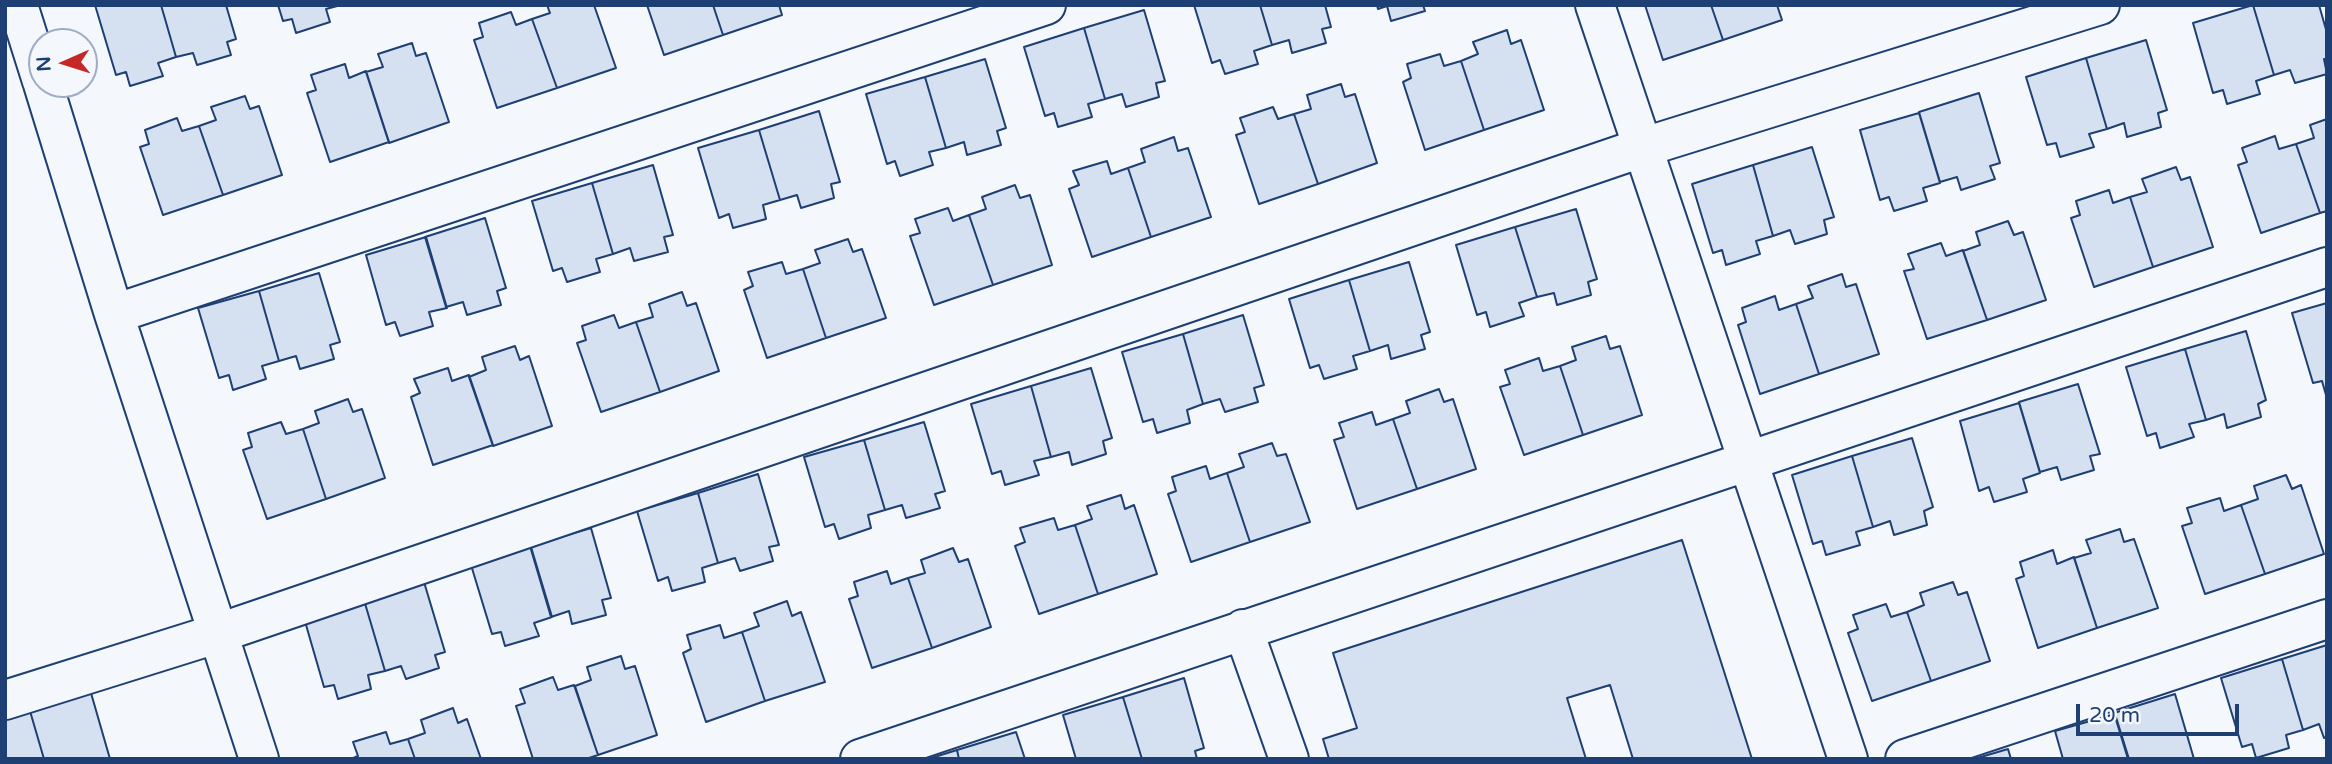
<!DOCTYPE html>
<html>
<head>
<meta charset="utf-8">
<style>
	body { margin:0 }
	#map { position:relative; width:2332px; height:764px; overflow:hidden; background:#f4f7fb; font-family:"Varela Round",sans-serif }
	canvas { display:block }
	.frame { position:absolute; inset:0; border:7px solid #1d3f73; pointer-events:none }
	.north { position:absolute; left:28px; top:28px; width:70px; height:70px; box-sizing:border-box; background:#f4f7fb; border:2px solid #9eadc5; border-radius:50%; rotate:267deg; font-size:19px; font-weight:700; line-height:28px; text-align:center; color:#1d3f73 }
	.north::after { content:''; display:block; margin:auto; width:24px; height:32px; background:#c62828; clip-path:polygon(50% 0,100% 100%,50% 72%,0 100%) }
	.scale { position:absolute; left:2076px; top:704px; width:163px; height:32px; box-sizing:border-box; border:4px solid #1d3f73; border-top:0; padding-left:9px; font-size:21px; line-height:24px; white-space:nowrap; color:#1d3f73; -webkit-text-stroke:5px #f4f7fb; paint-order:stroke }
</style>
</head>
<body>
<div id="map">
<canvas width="2332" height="764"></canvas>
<div class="frame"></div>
<div class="north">N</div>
<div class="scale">20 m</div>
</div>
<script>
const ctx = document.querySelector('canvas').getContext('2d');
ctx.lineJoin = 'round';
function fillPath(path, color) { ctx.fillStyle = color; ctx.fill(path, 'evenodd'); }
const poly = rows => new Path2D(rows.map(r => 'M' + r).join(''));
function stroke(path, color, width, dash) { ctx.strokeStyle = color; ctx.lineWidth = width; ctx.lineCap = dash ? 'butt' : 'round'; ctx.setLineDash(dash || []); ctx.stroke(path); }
const building = poly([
	[95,5,161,5,176,57,158,63,163,76,130,86,126,72,116,75,95,5],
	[161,5,226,5,236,39,227,42,231,55,197,65,193,53,176,57,161,5],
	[278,5,341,5,326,9,330,22,296,33,292,19,283,21,278,5],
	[547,5,594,5,616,68,557,88,532,19,550,13,547,5],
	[647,5,713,5,723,35,664,55,647,5],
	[713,5,779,5,782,15,723,35,713,5],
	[1194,5,1260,5,1272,45,1254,51,1258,64,1225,74,1220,60,1212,63,1194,5],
	[1260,5,1325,5,1331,27,1322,29,1326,43,1292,53,1289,40,1272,45,1260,5],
	[1377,5,1423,5,1425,11,1391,21,1387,6,1378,9,1377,5],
	[1645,5,1711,5,1723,40,1663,60,1645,5],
	[1711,5,1777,5,1782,20,1723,40,1711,5],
	[2253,5,2274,75,2256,81,2260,94,2227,104,2223,90,2213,93,2193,23,2253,5],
	[2253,5,2319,5,2327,33,2327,59,2324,59,2327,74,2295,83,2290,70,2274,75,2253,5],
	[1144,10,1165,81,1156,83,1159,97,1126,107,1122,94,1105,99,1084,28,1144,10],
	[511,12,516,25,532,19,557,88,497,108,474,40,483,37,479,23,511,12],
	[1084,28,1105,99,1088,104,1092,117,1058,127,1054,113,1045,116,1024,47,1084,28],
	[1507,30,1511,44,1521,40,1544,110,1484,130,1461,61,1478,54,1473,42,1507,30],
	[2146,40,2167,110,2158,113,2161,127,2127,137,2124,123,2107,129,2086,58,2146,40],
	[412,43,416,56,426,53,449,122,389,143,366,72,383,67,378,54,412,43],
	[1440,54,1444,66,1461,61,1484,130,1425,150,1403,82,1411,78,1407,64,1440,54],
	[2086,58,2107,129,2089,134,2094,147,2060,157,2056,143,2047,145,2026,77,2086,58],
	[985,59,1006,128,997,131,1001,145,967,155,964,142,946,148,925,77,985,59],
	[345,64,349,78,366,71,389,142,330,162,307,93,316,90,311,75,345,64],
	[925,77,946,148,929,152,933,165,900,176,895,161,887,164,866,94,925,77],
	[1341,84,1345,97,1355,94,1377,163,1318,184,1294,114,1311,109,1307,95,1341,84],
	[1979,93,2000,163,1990,166,1995,179,1961,190,1957,177,1940,182,1919,112,1979,93],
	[245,96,250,109,259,106,282,175,223,195,199,126,216,120,211,107,245,96],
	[1273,107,1278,119,1294,114,1318,184,1259,204,1236,135,1245,132,1240,118,1273,107],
	[819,111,840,182,831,184,834,198,801,208,797,195,780,200,759,130,819,111],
	[1919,113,1940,183,1923,188,1927,201,1894,211,1889,197,1880,200,1860,130,1919,113],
	[177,118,182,131,199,126,223,195,163,215,140,147,149,144,145,130,177,118],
	[2327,119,2327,211,2320,213,2296,144,2314,138,2310,125,2327,119],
	[759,130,780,200,763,205,766,219,733,228,729,214,719,218,698,148,759,130],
	[2275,136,2279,149,2296,144,2320,213,2261,233,2238,165,2247,162,2242,148,2275,136],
	[1174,137,1178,151,1188,148,1211,217,1151,237,1128,168,1145,162,1141,149,1174,137],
	[1812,147,1834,217,1824,220,1827,234,1795,244,1790,230,1773,236,1753,165,1812,147],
	[1107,161,1111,174,1128,168,1151,237,1092,257,1069,189,1079,185,1073,171,1107,161],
	[653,165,673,235,664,237,668,252,634,261,630,248,613,254,592,183,653,165],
	[1753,165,1773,236,1756,241,1760,254,1726,265,1722,250,1713,253,1692,184,1753,165],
	[2176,167,2181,180,2190,177,2213,247,2153,267,2130,197,2147,192,2142,179,2176,167],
	[592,183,613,254,596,259,600,272,567,282,562,268,553,271,532,201,592,183],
	[1015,185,1020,198,1030,195,1052,265,993,285,969,215,986,209,982,197,1015,185],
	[2109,190,2113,203,2130,197,2153,267,2094,287,2071,218,2080,215,2076,201,2109,190],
	[948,208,953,221,969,215,993,285,934,305,910,236,920,233,915,219,948,208],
	[1576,209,1597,279,1588,282,1591,295,1557,305,1554,293,1537,297,1515,227,1576,209],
	[485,218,506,288,497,291,501,305,467,315,463,302,446,307,425,237,485,218],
	[2008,221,2014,235,2023,232,2046,300,1987,320,1963,251,1980,245,1976,232,2008,221],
	[1515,227,1537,297,1519,303,1524,316,1490,327,1486,312,1477,315,1456,245,1515,227],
	[426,237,447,308,429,312,433,326,400,336,395,322,386,325,366,255,426,237],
	[848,239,853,252,862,249,886,318,826,338,803,269,820,263,815,250,848,239],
	[1941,243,1946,256,1963,250,1987,320,1927,339,1904,271,1914,269,1908,254,1941,243],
	[782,262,786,274,803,269,826,338,767,358,744,290,753,286,748,272,782,262],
	[1409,262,1430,332,1421,335,1425,349,1391,359,1388,345,1370,351,1349,280,1409,262],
	[319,273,340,342,330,345,334,359,300,369,296,356,279,361,259,291,319,273],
	[1842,274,1846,287,1856,284,1879,354,1819,374,1796,304,1813,298,1808,286,1842,274],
	[1349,280,1370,351,1353,356,1357,369,1324,379,1319,365,1310,368,1289,299,1349,280],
	[259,291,279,361,262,366,266,379,233,390,229,375,219,378,198,308,259,291],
	[682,292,687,306,696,303,719,371,660,392,636,322,653,317,649,304,682,292],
	[1775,296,1779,310,1796,304,1819,374,1760,394,1738,325,1746,322,1742,308,1775,296],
	[2327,303,2327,395,2326,395,2322,381,2313,383,2292,313,2327,303],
	[614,315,619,328,636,322,660,392,601,412,577,343,586,340,582,326,614,315],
	[1243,315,1264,385,1254,388,1258,402,1225,412,1220,399,1203,404,1183,334,1243,315],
	[2246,331,2266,400,2258,404,2261,417,2227,428,2224,414,2206,420,2185,349,2246,331],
	[1183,334,1203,404,1187,410,1190,423,1157,433,1153,419,1143,422,1122,352,1183,334],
	[1606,336,1610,349,1620,346,1642,415,1583,435,1560,366,1576,360,1572,347,1606,336],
	[515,346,520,360,529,356,552,426,493,446,469,377,486,370,482,357,515,346],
	[2185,349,2206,420,2189,424,2194,437,2160,448,2156,433,2147,436,2126,367,2185,349],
	[1539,358,1543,371,1560,366,1583,435,1524,455,1500,387,1510,384,1505,370,1539,358],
	[448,368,452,381,469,375,493,445,433,465,411,397,420,393,414,379,448,368],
	[1091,368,1112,438,1103,441,1106,454,1072,465,1069,452,1051,457,1031,386,1091,368],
	[2078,384,2100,454,2090,456,2094,470,2061,480,2057,467,2040,472,2019,402,2078,384],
	[1031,386,1051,457,1034,461,1039,475,1005,485,1001,471,992,474,971,404,1031,386],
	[1439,389,1444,402,1453,399,1476,469,1417,489,1393,419,1410,413,1406,401,1439,389],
	[348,399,353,412,362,409,385,478,326,499,303,429,319,423,315,411,348,399],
	[2019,403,2040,473,2023,479,2027,492,1994,502,1989,487,1979,491,1960,421,2019,403],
	[1372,412,1376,425,1393,419,1417,489,1357,509,1334,440,1344,437,1339,423,1372,412],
	[281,422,286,434,303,429,326,499,267,519,243,450,252,447,248,433,281,422],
	[924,422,945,491,935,494,940,508,906,518,902,505,885,510,864,440,924,422],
	[1912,438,1933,507,1924,511,1927,525,1894,535,1890,521,1873,527,1852,456,1912,438],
	[864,440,885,510,868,515,871,528,839,539,834,524,825,527,804,457,864,440],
	[1272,443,1277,456,1286,454,1310,522,1250,542,1227,473,1244,467,1239,454,1272,443],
	[1852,456,1873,527,1856,532,1860,545,1826,555,1822,541,1813,544,1792,475,1852,456],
	[1206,466,1210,479,1227,473,1250,542,1191,562,1168,494,1176,491,1172,477,1206,466],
	[758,474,779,545,769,547,773,561,740,571,735,558,718,563,698,493,758,474],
	[2286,475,2292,489,2301,485,2324,554,2265,574,2241,505,2258,499,2254,486,2286,475],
	[698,493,718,563,702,568,705,582,672,591,668,577,658,581,637,511,698,493],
	[1121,495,1125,509,1134,505,1157,574,1098,594,1075,525,1092,519,1087,506,1121,495],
	[2220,498,2224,511,2241,505,2265,574,2205,594,2182,526,2192,523,2187,508,2220,498],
	[1054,518,1058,530,1075,525,1098,594,1039,614,1015,546,1025,542,1020,528,1054,518],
	[591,528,611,598,602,600,606,615,572,624,569,611,551,617,530,546,591,528],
	[2120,529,2124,542,2134,539,2158,608,2097,628,2074,558,2091,553,2086,540,2120,529],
	[1682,540,1752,759,1633,759,1610,685,1567,698,1586,759,1329,759,1323,739,1357,728,1333,653,1682,540],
	[531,547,552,617,534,623,539,636,505,646,501,632,492,634,471,565,531,547],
	[953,548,959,562,968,559,991,627,932,648,908,578,925,573,921,560,953,548],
	[2053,550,2057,564,2074,557,2097,628,2038,648,2016,579,2024,576,2020,562,2053,550],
	[887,571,891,584,908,578,932,648,872,668,849,599,858,596,854,582,887,571],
	[424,582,445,652,435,655,439,668,406,679,401,666,385,671,364,600,424,582],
	[1953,582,1958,595,1967,592,1990,661,1931,681,1907,612,1924,605,1920,593,1953,582],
	[364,600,385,671,368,675,371,689,338,699,334,685,324,687,304,618,364,600],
	[787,601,792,616,801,612,825,682,765,701,742,632,759,626,754,613,787,601],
	[1886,604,1891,617,1907,612,1931,681,1872,701,1848,633,1858,629,1853,615,1886,604],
	[720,625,724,638,742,632,765,701,706,722,683,653,691,649,687,635,720,625],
	[2327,645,2327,737,2324,738,2319,724,2303,730,2282,659,2327,645],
	[621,656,625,669,635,666,657,735,598,755,575,686,591,680,587,667,621,656],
	[2282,659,2303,730,2286,735,2289,748,2256,758,2252,744,2242,747,2221,678,2282,659],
	[553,677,558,690,574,685,598,755,586,759,533,759,516,706,525,703,520,689,553,677],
	[1184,678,1204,748,1195,751,1197,759,1142,759,1123,697,1184,678],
	[91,693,110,759,44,759,30,711,91,693],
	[2175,694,2194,759,2128,759,2114,713,2175,694],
	[1123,697,1142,759,1076,759,1063,715,1123,697],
	[453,708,458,723,467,719,481,759,415,759,408,739,425,733,421,720,453,708],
	[30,711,44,759,5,759,5,718,30,711],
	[2115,714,2129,759,2063,759,2055,731,2115,714],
	[386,732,390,744,408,739,415,759,351,759,358,756,353,742,386,732],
	[1016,732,1025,759,959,759,957,750,1016,732],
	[2008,749,2011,759,1974,759,2008,749],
	[957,750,959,759,928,759,957,750]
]);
fillPath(building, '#d5e0f0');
stroke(building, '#1d3f73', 2);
const minor = poly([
	[18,5,42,81],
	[1595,5,1848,759],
	[43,84,114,314,259,759],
	[114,314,1046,5],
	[1243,629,1289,759],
	[5,700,219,633,1641,148,2100,5],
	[860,759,2327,267],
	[1905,759,2327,619]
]);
stroke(minor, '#1d3f73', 42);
stroke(minor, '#f4f7fb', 38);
</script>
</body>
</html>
